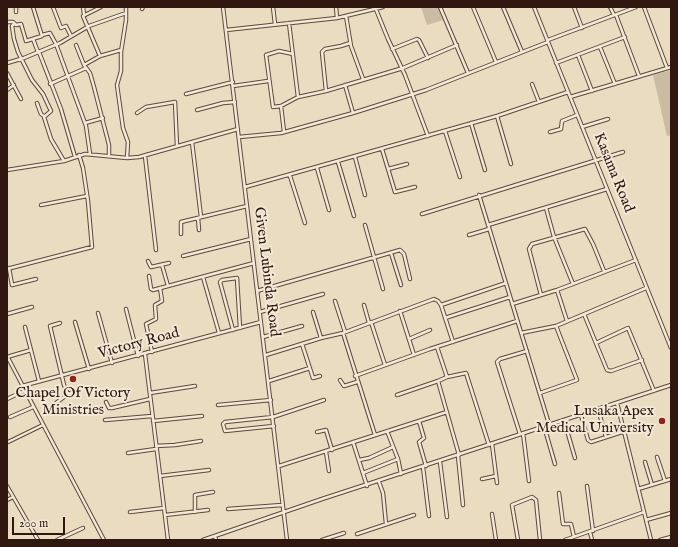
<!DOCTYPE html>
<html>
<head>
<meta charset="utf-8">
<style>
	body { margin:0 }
	#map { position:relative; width:678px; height:547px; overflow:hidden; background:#eadcc0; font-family:"IM FELL English",serif }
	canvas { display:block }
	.frame { position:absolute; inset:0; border:8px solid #301810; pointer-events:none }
	.scale { position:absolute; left:12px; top:517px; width:53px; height:18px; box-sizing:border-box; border:2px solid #301810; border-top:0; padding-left:5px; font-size:12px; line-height:14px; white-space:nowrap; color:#301810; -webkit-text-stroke:3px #f1e8d6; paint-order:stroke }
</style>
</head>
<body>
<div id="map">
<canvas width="678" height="547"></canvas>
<div class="frame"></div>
<div class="scale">200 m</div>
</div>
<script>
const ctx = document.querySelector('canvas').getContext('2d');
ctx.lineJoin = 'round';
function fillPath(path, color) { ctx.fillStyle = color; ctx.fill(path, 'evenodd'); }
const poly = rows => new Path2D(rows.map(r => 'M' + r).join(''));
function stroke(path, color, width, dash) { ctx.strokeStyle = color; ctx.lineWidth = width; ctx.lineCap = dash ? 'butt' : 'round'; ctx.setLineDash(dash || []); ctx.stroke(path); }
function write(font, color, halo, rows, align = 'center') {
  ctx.font = font + ' "IM FELL English",serif'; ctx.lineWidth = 4; ctx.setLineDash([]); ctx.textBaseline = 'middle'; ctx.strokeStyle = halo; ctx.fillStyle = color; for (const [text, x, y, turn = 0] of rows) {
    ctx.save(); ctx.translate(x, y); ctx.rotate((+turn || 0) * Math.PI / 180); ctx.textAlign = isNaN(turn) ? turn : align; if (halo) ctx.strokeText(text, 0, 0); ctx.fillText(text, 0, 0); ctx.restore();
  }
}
fillPath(poly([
	[421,7,438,7,443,20,427,25],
	[671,70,671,135,667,136,653,75]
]), '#cabba2');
const minor = poly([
	[53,7,61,28,66,26,71,36],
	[83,7,84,14],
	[126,7,126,20,121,52,121,71,117,85,123,128,128,142,127,158],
	[223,7,287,540],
	[273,7,275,24],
	[336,7,337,18],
	[375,7,388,39,405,75,428,136],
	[440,7,468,73],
	[473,7,496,62],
	[503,7,522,52],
	[534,7,671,348],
	[574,7,582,28],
	[610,7,614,15],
	[644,7,667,68],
	[142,9,143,7],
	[16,12,16,7],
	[616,15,639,76],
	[346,16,351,46,363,79],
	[7,22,13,22,16,25,21,24,26,41,42,36,33,7],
	[289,23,298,97],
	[14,24,12,26,14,39,18,52,32,80,43,94,51,111,44,117,51,139,64,161],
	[226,30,337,18,383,7],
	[42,35,50,33,56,44,86,126,90,154],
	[33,39,38,52],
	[548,40,636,7],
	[76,45,84,65],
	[600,47,615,84],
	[392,49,417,39,419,40,428,58],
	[39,52,61,109,75,157],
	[293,54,279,51,266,55,273,107,281,106,298,97,326,91,403,68,457,45],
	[578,55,592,91],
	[100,56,83,16,101,7],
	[7,63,24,58,60,43,89,26,126,13],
	[556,63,625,37],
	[7,73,21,99],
	[50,84,86,68],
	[532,84,539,102],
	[345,85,353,113],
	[233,86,268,81],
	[7,90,14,85],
	[326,91,322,52,325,49,341,46,350,43],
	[186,94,233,82],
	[570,97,671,67],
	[37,103,41,114,44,116],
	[281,106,284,132],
	[197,110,223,103,235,102],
	[137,113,146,107,175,102,177,146],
	[497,116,511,164],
	[85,123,103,118],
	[471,123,485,170],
	[582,127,608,119],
	[445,131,460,177],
	[550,132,561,129,562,121,577,115],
	[239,137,281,133,353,113,426,90,548,42],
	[192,142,201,217],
	[382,149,395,192,415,187],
	[109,156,109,145,94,87,90,73,84,65,100,56,121,50],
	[145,156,156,250],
	[355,157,365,195],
	[338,162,354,216],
	[317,168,329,210],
	[388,169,407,164],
	[7,170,64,161,85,154,127,158,139,157,238,129],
	[290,176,305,223],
	[245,187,497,116,568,92],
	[479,195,549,424],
	[41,205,87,196],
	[546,208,554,237,573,284],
	[422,214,623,152],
	[198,218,199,230],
	[365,225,383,289],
	[488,225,607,189],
	[181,234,181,222,247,206],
	[469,235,489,229],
	[391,253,401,285],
	[183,256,251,239],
	[148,261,151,267,169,263],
	[162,265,168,286],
	[9,268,12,285,36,279],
	[7,269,92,247,88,201,83,168,79,155],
	[149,276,151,289,153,290,254,263],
	[203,277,219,333],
	[557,290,567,321],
	[257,291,400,250,404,254,410,279],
	[541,295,529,249,532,244,585,229,593,244,604,271],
	[335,301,345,332],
	[512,304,557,290,636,260],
	[364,305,369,323],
	[441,305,506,283],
	[126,309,138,356],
	[400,311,414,355],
	[260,312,323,294],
	[313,312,321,338],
	[98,313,112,363],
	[7,314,32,307],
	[584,314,607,370,611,371,642,360],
	[445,318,510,297],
	[75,322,89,369],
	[371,322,385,365],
	[60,323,50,326,64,385,68,394,78,391],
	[25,327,39,381],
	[233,330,220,282,222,280,237,278,240,328],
	[343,333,375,435],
	[521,333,556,326,646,288],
	[263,337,302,326],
	[409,339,430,330],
	[596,343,628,328,654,391],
	[302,344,313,378,320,376],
	[437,347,447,377],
	[152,352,146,324,156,319,155,305,162,301,160,288],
	[145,354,168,540],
	[266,355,321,338,343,333,434,299,438,301,441,305,453,342],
	[7,356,104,540],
	[7,357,31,350],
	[355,376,430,349,517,321],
	[340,380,344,386,357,382],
	[269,381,310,368],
	[22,386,261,322],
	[150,393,195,386],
	[540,393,577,380,556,326],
	[397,395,438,381],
	[7,399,24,391],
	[106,402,109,408,112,408,150,399],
	[56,403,68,394],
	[617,403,651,540],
	[218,405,271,400],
	[598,409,606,437],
	[581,415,588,440,591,442,625,431],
	[10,417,33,407],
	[105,420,152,416],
	[564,420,575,458],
	[153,421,202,416],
	[419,421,424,438,419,442,426,466],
	[274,426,225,431,223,424,225,422,273,417,324,400],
	[544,426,555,464],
	[387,431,398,459,401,474],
	[317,432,326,430,332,450],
	[523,433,529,481],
	[520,434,497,362,500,359,527,351],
	[8,442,43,425],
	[353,442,367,486],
	[492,444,497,483],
	[156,446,175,445,201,441],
	[326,452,329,471],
	[128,453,156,449],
	[459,455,438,381,447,377,466,373,489,445],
	[458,456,463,505],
	[657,457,665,481],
	[359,460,369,458,393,447],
	[440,462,447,517],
	[645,462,652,485],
	[279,466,447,412],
	[423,467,429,516],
	[363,473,398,459],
	[160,476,209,470],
	[482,479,496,476],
	[379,482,383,493,386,524],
	[7,486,38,540],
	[587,486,593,531],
	[638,489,671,479],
	[559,493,563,524,571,524,574,537],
	[7,500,13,497],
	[228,509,282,505],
	[130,512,164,508],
	[195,512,195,495,213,492],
	[492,514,496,540],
	[165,515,208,510],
	[646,520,671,513],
	[590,532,592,540],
	[357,534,414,515],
	[215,536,216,540],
	[57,540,83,528],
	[203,540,322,499,671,385],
	[322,540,344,533],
	[518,540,512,505,532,497,536,500,540,540],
	[565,540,644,512],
	[660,540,671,537]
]);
stroke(minor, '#5e493c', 4.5);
stroke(minor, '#f1e8d6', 2.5);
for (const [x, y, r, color] of [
	[73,379,4,"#8f2418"],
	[662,421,4,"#8f2418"]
]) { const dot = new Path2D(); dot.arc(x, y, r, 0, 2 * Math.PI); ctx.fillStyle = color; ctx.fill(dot); stroke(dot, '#f1e8d6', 1.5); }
write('15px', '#301810', '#f1e8d6', [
	["Kasama Road",613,173,68],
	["Given Lubinda Road",266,272,83],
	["Victory Road",139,344,-15]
]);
write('15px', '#301810', '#f1e8d6', [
	["Chapel Of Victory",73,394],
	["Ministries",73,411],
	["Lusaka Apex",654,412,"right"],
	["Medical University",654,429,"right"]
]);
</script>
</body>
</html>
